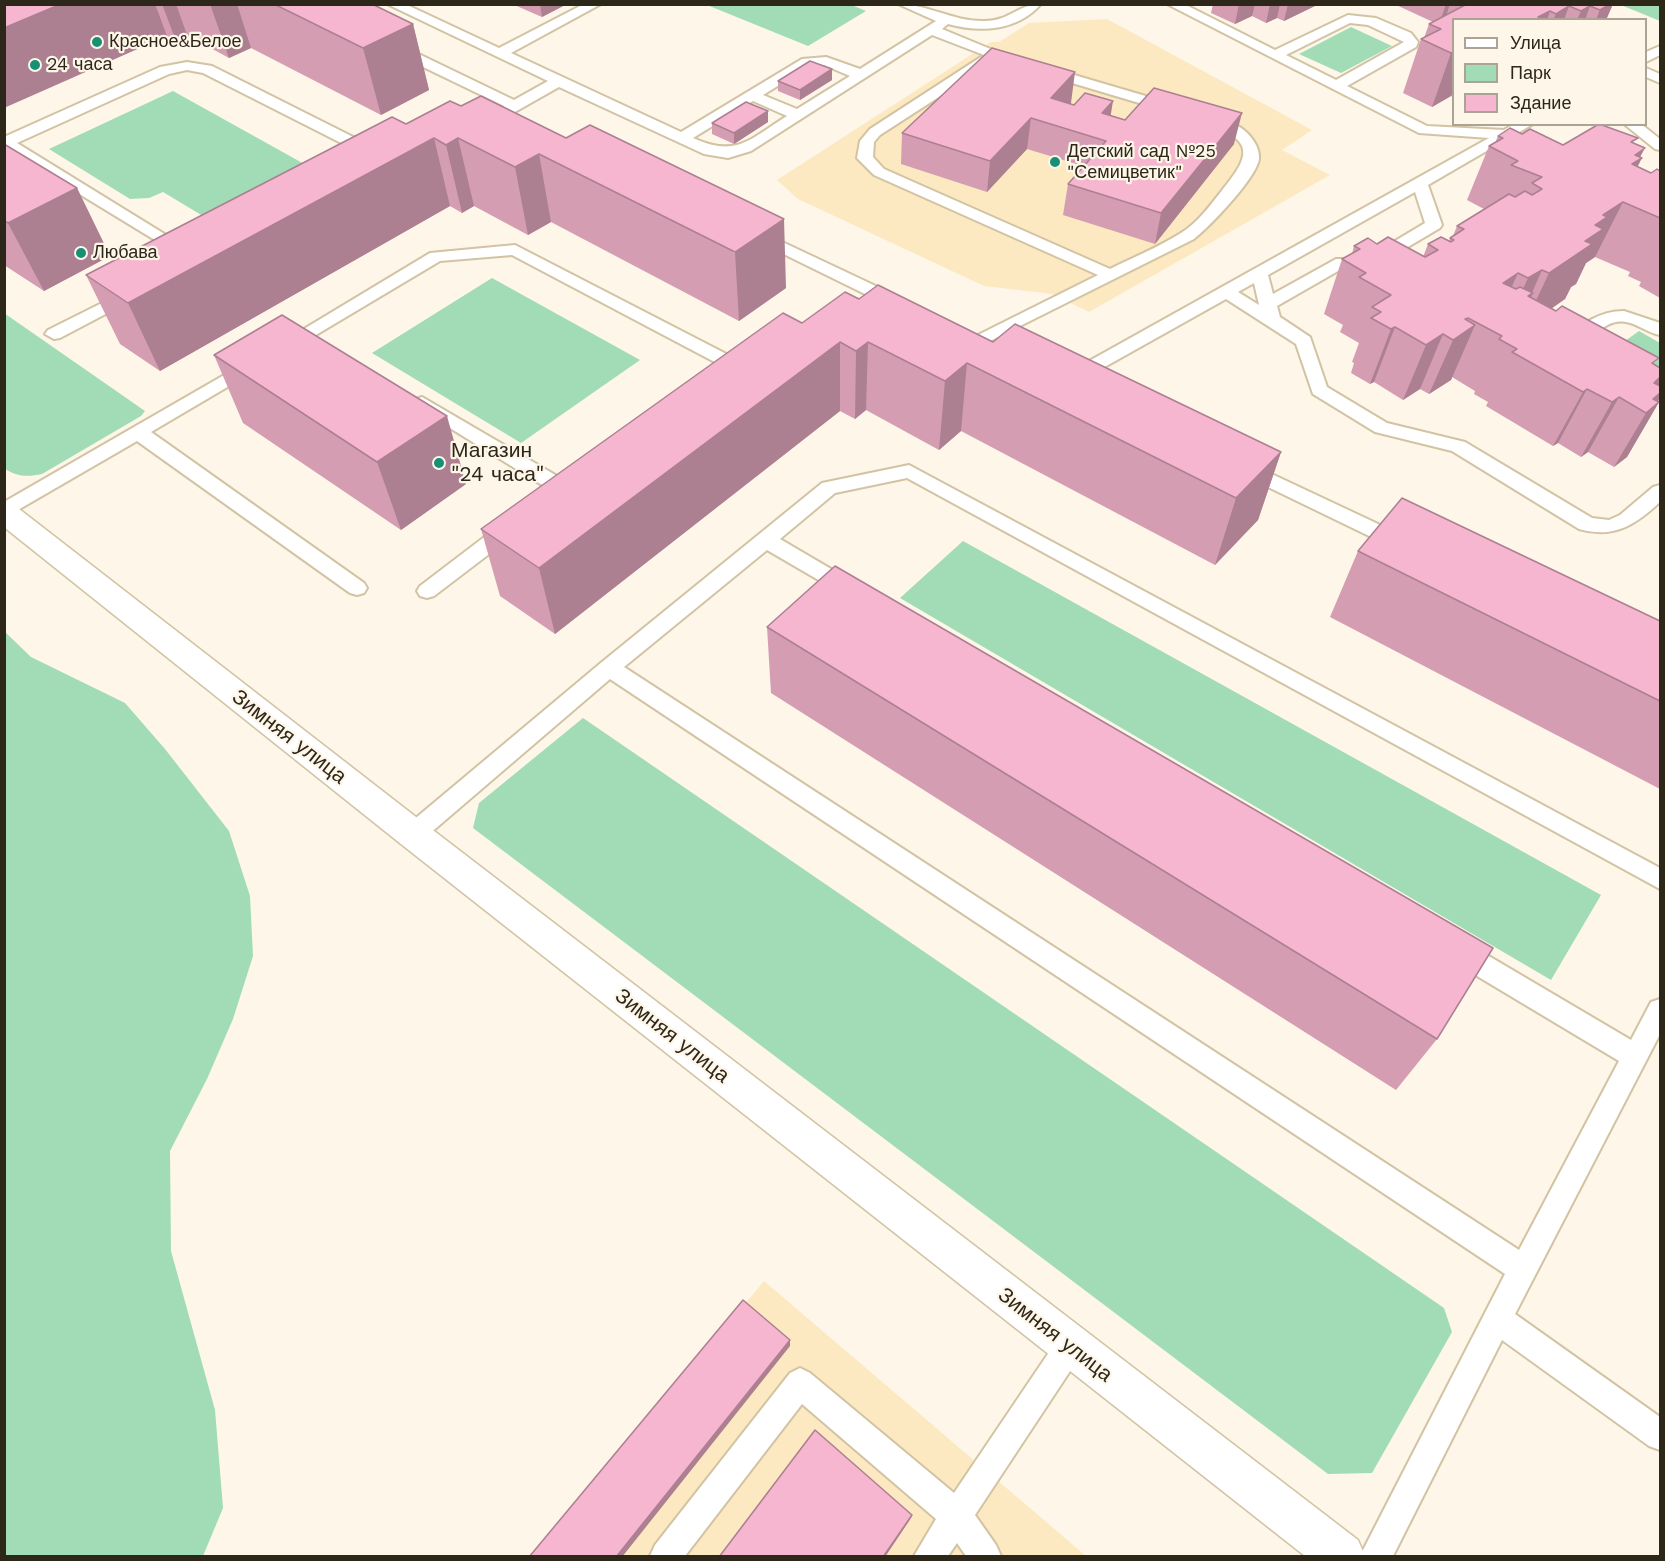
<!DOCTYPE html>
<html>
<head>
<meta charset="utf-8">
<style>
	body { margin:0 }
	#map { position:relative; width:1665px; height:1561px; overflow:hidden; background:#fdf6e9; font-family:"Work Sans",sans-serif }
	canvas { display:block }
	.frame { position:absolute; inset:0; border:6px solid #2d271a; pointer-events:none }
	.legend { position:absolute; left:1452px; top:18px; width:195px; height:108px; box-sizing:border-box; background:#fdf6e9; border:2px solid #aaa396; margin:0; padding:8px 10px; list-style:none; font-size:18px; color:#2d271a }
	.legend li { display:flex; align-items:center; gap:12px; height:30px }
	.legend b { width:30px; border:2px solid #aaa396 }
</style>
</head>
<body>
<div id="map">
<canvas width="1665" height="1561"></canvas>
<div class="frame"></div>
<ul class="legend">
<li><b style="height:8px;background:#fff"></b>Улица</li>
<li><b style="height:16px;background:#a1dcb6"></b>Парк</li>
<li><b style="height:16px;background:#f6b6cf"></b>Здание</li>
</ul>
</div>
<script>
const g = document.querySelector('canvas').getContext('2d');
g.lineJoin = 'round';
function fillPath(path, color) { g.fillStyle = color; g.fill(path, 'evenodd'); }
function trace(path, color, width, dash) { g.strokeStyle = color; g.lineWidth = width; g.lineCap = dash ? 'butt' : 'round'; g.setLineDash(dash || []); g.stroke(path); }
function write(font, color, halo, rows, align = 'center') {
  g.font = font + ' "Work Sans",sans-serif'; g.lineWidth = 4.5; g.setLineDash([]); g.textBaseline = 'middle'; g.strokeStyle = halo; g.fillStyle = color; for (const [text, x, y, turn = 0] of rows) {
    g.save(); g.translate(x, y); g.rotate((+turn || 0) * Math.PI / 180); g.textAlign = isNaN(turn) ? turn : align; if (halo) g.strokeText(text, 0, 0); g.fillText(text, 0, 0); g.restore();
  }
}
const built = new Path2D(`
	M1107,19l205,111 -30,20 48,25 -241,137 -37,-18 -68,-8 -186,-87 -21,-19 214,-138h8l30,-19z
	M764,1281l322,275h-550z`);
const green = new Path2D(`
	M849,4l17,7 -58,35 -101,-41z
	M1621,5h39v16z
	M1351,27l41,19 -51,27 -42,-19z
	M173,91l151,84 -101,53 -60,-36 -14,6 -19,1 -81,-50z
	M492,278l148,82 -119,83 -149,-90z
	M4,313l141,98 -4,5 -99,58c-14,3 -26,3 -38,-6z
	M1639,331l21,12v54l-63,-36z
	M963,541l638,354 -50,85 -651,-382z
	M4,631l27,26 94,46 40,46 64,82 21,65 3,60 -20,63 -26,60 -37,72 1,100 44,159 8,98 -20,48h-198z
	M583,718l861,590 8,24 -80,141 -44,1 -855,-646 6,-25z`);
const lane = new Path2D(`
	M387,4h18l94,44 85,-44h17l-90,49 170,79 121,-73 24,-2 34,12 76,-48 -38,-17c30,0 56,18 87,17 25,0 33,-17 56,-17 -24,27 -60,29 -93,20l-6,5 80,33 -7,4 -19,-6 -116,75 -6,7 -1,15 11,12 226,100c24,-12 49,-22 71,-36 16,-10 28,-26 39,-40 29,-36 38,-51 -14,-70l-2,-3 2,-3c11,-3 26,5 35,11 10,7 19,19 18,31 -3,20 -50,68 -65,80l-214,107 -6,-1 -3,-4 3,-4 124,-62 -224,-100 -17,-17 3,-17 10,-12 114,-74 -52,-20 -181,116 -23,7 -24,-4 -145,-67 -53,30 9,6 -2,3h-10l-15,-9 16,-11 -114,-55v-6h10l114,55 34,-19zM824,65l26,11 -53,33 -34,-14 47,-29zM753,101l34,15c-37,23 -50,42 -94,22z
	M1167,4h17l91,46 73,-35 28,3 35,15 7,9 -2,5 -69,39 80,40 77,4 10,-6h19l-105,61 14,40 -2,3 -66,39h-29l-68,39 3,11 30,20 17,50 60,36 78,19 127,76 17,2 11,-5 33,-28 7,-2v17c-25,23 -46,37 -81,27l-127,-78 -77,-19 -62,-38 -17,-50 -70,-45 -150,84h-12l-3,-4 3,-4 425,-237 -70,-5zM1350,23l18,2 36,17 -68,38 -50,-25zM1415,192l10,31 -60,36h-29l-63,35 -5,-19zM1254,283l5,22 -21,-13z
	M1660,46v9l-14,7v-10z
	M187,62l25,4 169,85 -8,5 -20,-7 -150,-76 -16,-3 -18,4 -152,69 175,108 2,3 -2,3 -6,2 -182,-111v-11l156,-70z
	M1047,67l129,38 2,3 -7,4 -5,-1 -124,-37 -2,-3z
	M1646,68l14,6v9l-14,-6z
	M1624,124h17l19,15v11l-5,-1z
	M759,231l123,58 13,24 -3,4h-12l-11,-21 -116,-57 -2,-3z
	M515,245l223,115 3,4 -3,4h-12l-214,-113 -72,6 -151,90h-12l-3,-4 156,-94z
	M130,289l8,5 -2,4 -76,40 -6,1 -9,-5 3,-4z
	M1624,311l36,12v12c-12,-2 -22,-11 -34,-13 -24,-4 -33,21 -53,26l-9,-5c14,-19 37,-32 60,-32z
	M252,359l9,6 -3,4 -107,63 213,151 3,5 -3,5 -7,2 -7,-2 -213,-152 -133,77v-16z
	M422,397l147,86 3,5 -3,5h-14l-139,-86 -3,-4 3,-4z
	M1244,461l166,78 3,5 -3,5h-14l-159,-77 -2,-5 2,-5z
	M909,465l751,403v21l-753,-411 -72,15 -55,46 80,47 3,5 -3,5 -7,2 -7,-2 -79,-46 -143,117 895,583 100,-189 -172,-103 -3,-8 3,-8 9,-3 9,3 166,98 20,-38 9,-3v35l-145,280 145,103v33l-11,-4 -147,-106 -109,216h-33l145,-282 -895,-595 -189,162 -8,3 -8,-3 -4,-7 4,-7 197,-165 220,-179z
	M511,520l7,2 3,5 -3,5 -84,64 -7,2 -7,-2 -3,-5 3,-5 84,-64z
	M1070,1331l10,5 5,10 -5,10 -105,159 21,30 5,11h-35l-9,-13 -9,13h-34l22,-37 -134,-115 -117,152h-35l5,-11 135,-172 10,-5 10,5 144,120 106,-157z`);
const secondary = new Path2D(`
	M4,502l10,3 411,319 933,716 7,16h-60l-904,-712 -397,-317z`);
const wall = new Path2D(`
	M4,4h368l41,20 16,66 -48,25 -130,-67 -22,10 -42,-23 -11,6 -9,-5z
	M512,4h55l-25,13z
	M1213,4h106l-35,17 -7,-3 -11,5 -14,-7 -17,8 -24,-11z
	M1394,4h219l-7,16h-152v78l-3,-2 -19,11 -29,-14 18,-54 3,-1 5,-14 4,-2z
	M832,80l-32,20 -22,-9v-10z
	M1071,103l-1,1 55,16 109,24 -79,100 -92,-29 5,-31 15,-18 -56,-17 -40,43 -86,-28 1,-31z
	M461,106l105,32 220,150 -47,33 -188,-99 -23,13 -54,-29 -12,7 -12,-7 -290,165 -40,-27 -34,-69 320,-151z
	M768,122l-34,22 -22,-10v-11z
	M1522,134l41,11 72,-1 5,13 -3,10 14,6 9,-2v127l-21,-12 2,-4 -13,-6 2,-4 -35,-15 -9,6 -10,21 -5,3 -6,12 -14,10 109,59v16l-2,18h1l-32,55 -13,10 -26,-15 -7,5 -23,-14 -5,3 -67,-40 2,-4 -14,-8 1,-3 -23,-14 -1,3 -22,14 -9,-5 -17,11 -29,-18 -4,2 -19,-11 3,-10 -2,-1 7,-19 -19,-11 3,-7 -19,-11 18,-55 10,-5 2,-8 23,-2 46,13 5,-13 21,-3 1,-3 3,-2 4,-10 27,-17 -17,-9 22,-54 6,-3 3,-7z
	M4,144l73,44 33,68 -66,35 -40,-26z
	M859,299l134,43 288,110 -23,68 -43,45 -254,-134 -22,19 -73,-40 -11,9 -15,-8 -285,223 -55,-38 -19,-67 321,-206z
	M214,355l252,129 -65,46 -158,-107z
	M1358,551l302,70v168l-330,-172z
	M767,627l670,412 -41,51 -625,-397z`);
const shadedWall = new Path2D(`
	M61,4h94l12,32 -163,72v-80z
	M162,4h14l11,31 -11,6z
	M210,4h27l14,44 -22,10z
	M540,4h27l-25,13z
	M1239,4h16l-3,12 -17,8z
	M1270,4h10l-3,14 -11,5z
	M1288,4h31l-35,17z
	M1446,4h4l-6,18 -5,3z
	M1602,4h11l-7,16h-10z
	M1569,6l-5,14h-11l3,-6z
	M1590,6l-5,14h-8l4,-9z
	M1550,11l-3,9h-9v-3z
	M413,24l16,66 -48,25 -18,-67z
	M1454,52v37l-3,7 -19,11 19,-54z
	M832,69v11l-32,20v-10z
	M1075,72l-4,31 -20,21v-26z
	M1113,101l-5,31 -6,-19z
	M768,111v11l-34,22v-11z
	M1242,113l-8,31 -79,100 6,-31z
	M1031,118l-4,31 -40,43 3,-31z
	M434,138l16,68 -290,165 -32,-68z
	M458,138l16,68 -12,7 -16,-68z
	M1645,148l-6,11 3,-1 -24,47 5,-3 -28,55 -9,6 -10,21 -5,3 -6,12 -42,29 26,-55 36,-32 50,-86z
	M539,154l12,68 -23,13 -13,-68z
	M77,188l33,68 -66,35 -36,-68z
	M784,219l2,69 -47,33 -4,-69z
	M1542,270l-11,25 2,-2 -24,51 -6,-11 25,-55z
	M1518,273l-25,55 10,-45z
	M1468,318l-7,16 14,-9 -24,55 -22,14 24,-54 12,-21z
	M1395,327l-21,55 -4,2 21,-55z
	M1443,334l-23,55 -17,11 23,-55z
	M840,342v69l-285,223 -16,-66z
	M868,342l-2,68 -11,9 1,-68z
	M967,363l-6,68 -22,19 6,-69z
	M1660,377v7l-16,28 10,-29z
	M1587,389l-29,54 -5,3 30,-54z
	M1660,393v5l-4,7 3,-3 -32,55 -13,10 32,-54 7,-14z
	M1619,397l-31,55 -7,5 31,-55z
	M447,416l19,68 -65,46 -24,-68z
	M1281,452l-23,68 -43,45 21,-67z
	M790,1340v6l-168,211h-6z
	M912,1515l-1,3 -26,39h-2z`);
const building = new Path2D(`
	M4,4h57l-57,24z
	M274,4h98l41,20 -50,24z
	M1467,4h143l-10,6 -10,-4 -9,5 -12,-5 -13,8 -6,-3 -12,6 5,3h-89v32l-3,1 -30,-14 20,-10 -12,-5z
	M992,48l83,24 -24,26 23,7 11,-12 28,8 -11,12 23,7 29,-32 88,25 -81,100 -93,-29 38,-43 -75,-23 -41,43 -88,-28z
	M810,61l22,8 -32,21 -22,-9z
	M481,96l85,42 24,-13 194,94 -49,33 -196,-98 -24,13 -57,-29 -12,7 -12,-7 -306,165 -42,-28 306,-158 14,7 44,-23 11,5z
	M746,102l22,9 -34,22 -22,-10z
	M1599,124l39,14 -7,4 14,6 -10,7 7,3 -10,6 19,9 6,-4 3,2v47l-37,-16 -20,13 4,2 -12,8 8,4 -18,12 7,3 -43,29 -7,-3 -14,8 -10,-5 -15,10 13,6 4,-2 13,6 -5,3 28,15 6,-5 97,52 -7,5 8,5v9l-6,6 6,3v7l-7,6 6,3 -13,11 -27,-16 -7,5 -25,-13 -4,3 -71,-40 5,-3 -18,-10 3,-3 -34,-18 -3,1 10,6 -22,15 -10,-6 -17,11 -31,-18 -4,2 -20,-11 10,-6 -9,-5 19,-12 -32,-18 7,-4 -24,-14 18,-10 -6,-3 14,-8 9,6 11,-7 37,20 13,-7 -10,-6 13,-7 10,5 3,-2 -4,-2 14,-9 -7,-3 52,-32 6,3 10,-6 7,4 10,-6 -10,-6 10,-6 -31,-12 7,-4 -29,-15 14,-8 -5,-2 12,-8 12,6 8,-5 33,16z
	M4,144l73,44 -69,35 -4,-3z
	M878,285l115,57 22,-18 266,128 -45,46 -269,-135 -22,18 -77,-39 -12,9 -16,-9 -301,226 -58,-39 302,-216 19,10 43,-31 14,7z
	M282,315l165,101 -70,46 -163,-107z
	M1402,498l258,123v80l-302,-150z
	M835,566l658,382 -56,91 -670,-412z
	M743,1300l47,40 -174,217h-87z
	M815,1430l97,85 -29,42h-164z`);
const markers = [
	[97,42,6,"#189074"],
	[35,65,6,"#189074"],
	[1055,162,6,"#189074"],
	[81,253,6,"#189074"],
	[439,463,6,"#189074"]
];
const farPoinames = [
	["Красное&Белое",109,42],
	["24 часа",47,65],
	["Детский сад №25",1067,152],
	["\"Семицветик\"",1067,173],
	["Любава",93,253]
];
const poiNames = [
	["Магазин",451,451],
	["\"24 часа\"",451,475]
];
const streetNames = [
	["Зимняя улица",289,737,38],
	["Зимняя улица",672,1036,38],
	["Зимняя улица",1055,1335,38]
];
fillPath(built, '#fce9c1');
fillPath(green, '#a1dcb6');
trace(lane, '#d2c3a3', 4);
trace(secondary, '#d2c3a3', 3);
fillPath(lane, '#fff');
fillPath(secondary, '#fff');
fillPath(wall, '#d49db2');
fillPath(shadedWall, '#ac7f91');
fillPath(building, '#f6b6cf');
trace(building, '#ac7f91', 1.5);
for (const [x, y, r, color] of markers) { const dot = new Path2D(); dot.arc(x, y, r, 0, 2 * Math.PI); g.fillStyle = color; g.fill(dot); trace(dot, '#fdf6e9', 2); }
write('18px', '#2d271a', '#fdf6e9', farPoinames, 'left');
write('21px', '#2d271a', '#fdf6e9', poiNames, 'left');
write('21px', '#2d271a', '#fdf6e9', streetNames);
</script>
</body>
</html>
